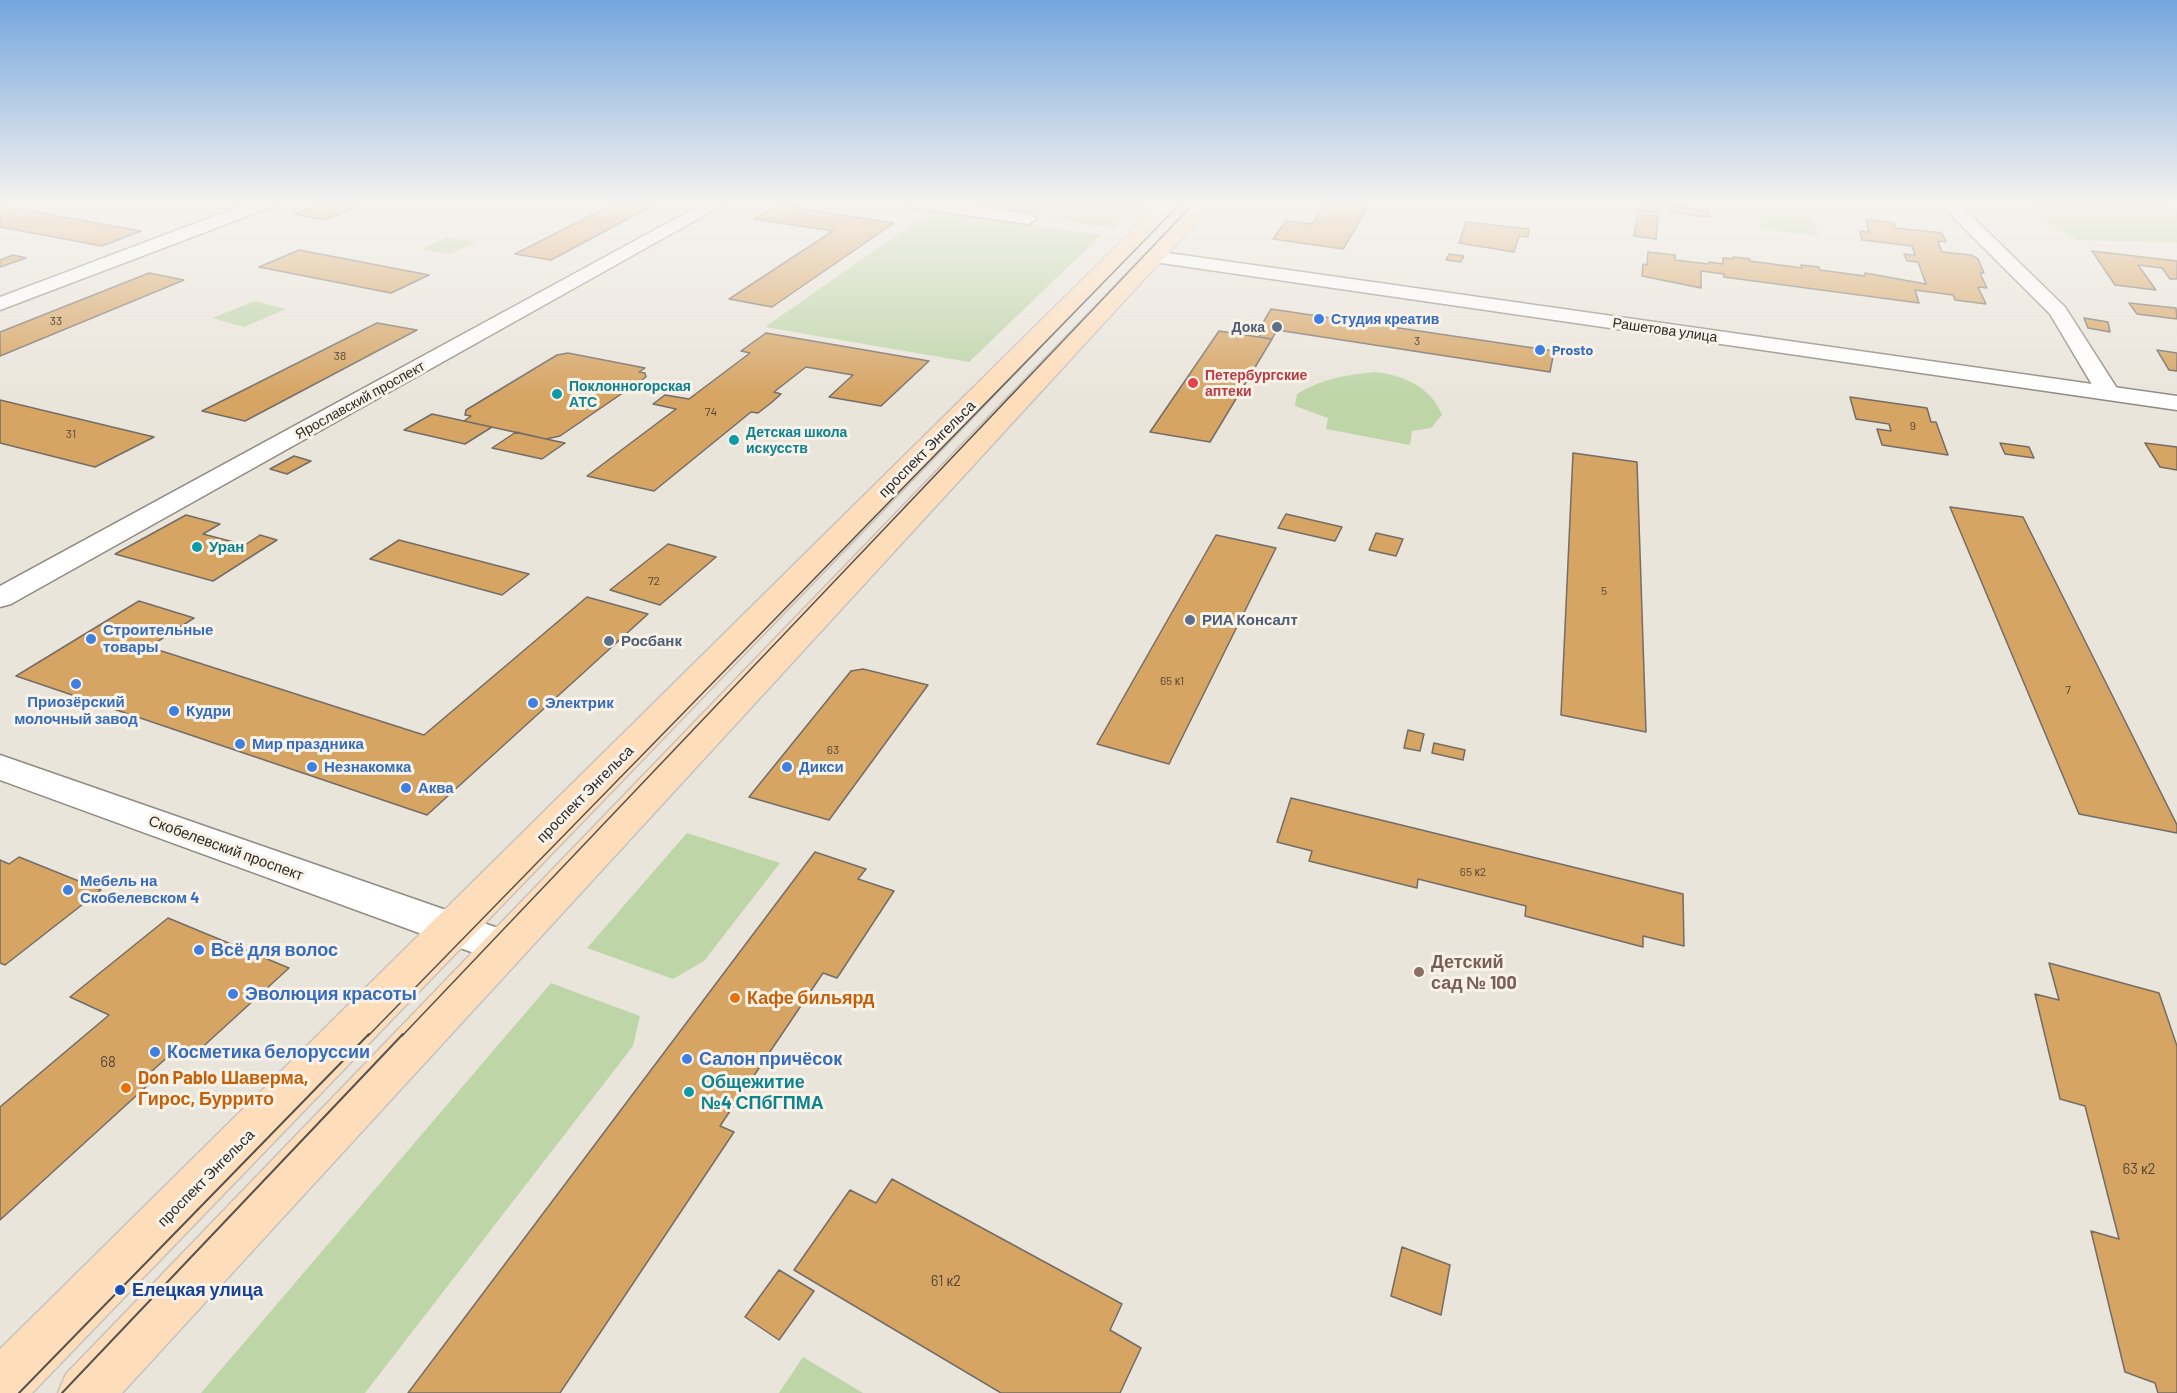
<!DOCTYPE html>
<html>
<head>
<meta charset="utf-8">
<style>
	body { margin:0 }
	canvas { display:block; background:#eae5db }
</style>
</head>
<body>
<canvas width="2177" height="1393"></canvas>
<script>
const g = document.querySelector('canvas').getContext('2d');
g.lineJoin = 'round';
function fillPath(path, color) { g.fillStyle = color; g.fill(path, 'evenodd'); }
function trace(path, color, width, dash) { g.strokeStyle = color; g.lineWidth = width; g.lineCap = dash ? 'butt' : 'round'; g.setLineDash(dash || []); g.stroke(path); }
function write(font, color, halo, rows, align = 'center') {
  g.font = font + ' Barlow,sans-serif'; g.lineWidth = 6; g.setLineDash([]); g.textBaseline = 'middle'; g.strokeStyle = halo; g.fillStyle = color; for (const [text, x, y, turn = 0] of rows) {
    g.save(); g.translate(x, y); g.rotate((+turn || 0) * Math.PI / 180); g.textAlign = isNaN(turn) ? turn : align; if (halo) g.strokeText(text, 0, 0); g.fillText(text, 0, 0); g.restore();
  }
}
const green = new Path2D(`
	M972,202h176l-16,16 -8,-1 -11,11 -148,-21z
	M2026,202h137l14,9v32l-99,-3 -37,-20z
	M931,211l170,24 -132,127 -204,-35z
	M1771,212l42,5 5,19 -58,-7 1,-12z
	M447,237l29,5 -25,12 -30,-5z
	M255,301l31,8 -42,18 -32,-9z
	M1376,372c29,4 55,15 66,43l-11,13 -19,3 -2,14 -84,-16 2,-11 -33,-12 2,-12c24,-15 51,-20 79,-22z
	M687,833l93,30 -76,98 -31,18 -86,-31z
	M551,983l89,33 -7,30 -268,347h-164z
	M803,1357l60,36h-84z`);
const building = new Path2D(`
	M325,202h43l-43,18 -31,-6z
	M617,202l35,4 -101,54 -36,-6z
	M1328,202h43l-28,47 -70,-10 13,-18 26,3z
	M1639,202h21l-1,11 -21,-3z
	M778,205l116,18 -122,84 -43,-8 104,-68 -79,-12z
	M0,206l35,6 106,19 -39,15 -102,-19z
	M1669,206l40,5v6l-40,-5z
	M1638,214l20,2 -2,23 -22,-3z
	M1866,219l28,4 2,5 46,5 4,9 -8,-1 4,11 29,3 7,4 6,14h-4l7,15 -9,-1 8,17 -31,-4 -2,-5 -38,-5 4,13 -195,-26v-3l-23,-3v17l-59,-12 1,-12 4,1 1,-13 27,3v5l34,4v-2l14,2v-6l10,1v-2l17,2v2l52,7 -1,-3 18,2 1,3 45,6v-3l61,11 -8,-22 -11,-1 -3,-7 11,1 -3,-9 -50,-6 -2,-9 9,1z
	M1466,222l63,7 -1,8 -9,-1 -5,16 -55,-9z
	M299,250l99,19 31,6 -38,18 -132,-26z
	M2092,251l85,10v18h-7l-8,-11 -24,-3 18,25 -41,-5z
	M1449,254l15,2 -3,6 -15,-2z
	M13,255l13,3 -26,9v-7z
	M149,273l35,7 -184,76v-24z
	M2129,303l47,5 1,11 -40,-5z
	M1271,309l283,42 -4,21 -273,-42 -5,9 -13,-2 5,-9h-4z
	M2084,318l24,4 2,10 -22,-4z
	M377,323l40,7 -172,91 -43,-10z
	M1219,331l53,8 -62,103 -60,-10z
	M766,333l163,28 -48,45 -52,-9 24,-22 -47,-8 -32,25 7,2 -10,9 -13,10 -7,-1 -97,79 -67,-15 89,-67 -23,-5 12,-9 24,4 61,-46 -9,-2z
	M2157,350l20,3v18l-8,-1z
	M568,353l77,15 -6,4 6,1 1,4 -86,59 -14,3 -82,-18 7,-5 -6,-1 1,-5 91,-55z
	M1850,397l77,11 4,14h5l12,33 -66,-10 -5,-16 14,2 -2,-7 -33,-5z
	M0,400l129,31 25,6 -59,30 -95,-24z
	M432,414l32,7 28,6 -27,17 -61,-14z
	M516,432l30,7 19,4 -23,16 -50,-11z
	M2000,443l29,4 5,11 -29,-4z
	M2145,443l32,4v23l-17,-3z
	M1573,453l64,9 9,270 -85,-17z
	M294,456l17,5 -24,13 -17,-5z
	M1950,507l73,10 154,308v8l-98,-19z
	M1286,514l56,13 -7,14 -57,-13z
	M186,515l34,9 -17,10 42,11 15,-10 17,5 -64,41 -98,-27z
	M1376,533l27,6 -7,17 -27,-6z
	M1216,535l60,13 -107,216 -72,-20z
	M399,540l130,34 -27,21 -132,-36z
	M668,544l48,13 -56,48 -50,-15z
	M587,597l61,17 -221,201 -411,-139 123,-75 55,17 -45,29 275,88z
	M863,669l65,16 -99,135 -80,-23 102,-126z
	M1408,730l16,4 -4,17 -16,-3z
	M1434,743l31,7 -2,10 -31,-7z
	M1291,798l392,96 1,52 -41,-10v11l-118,-31 1,-10 -108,-27 -1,9 -108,-27 3,-10 -35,-9z
	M815,852l51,17 -8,10 36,12 -57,87 -14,-5 -103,153 14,6 -174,261h-152z
	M19,857l82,33 -96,75 -5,-2v-103l9,4z
	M168,918l121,50 -93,85 -16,-7 -28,25 7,4 -159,145v-113l109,-92 -39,-18z
	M2049,963l110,30 18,53v347h-19l-3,-10 -30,-11 -34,-141 28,8 -34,-133 -25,-7 -25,-105 24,6z
	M892,1179l230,125 -12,26 31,18 -21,45h-119l-207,-123 56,-80 26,13z
	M1402,1247l48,18 -9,50 -50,-19z
	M779,1270l35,21 -35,49 -34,-23z`);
const minor = new Path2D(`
	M252,202h25l-3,4 -274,104v-13z
	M706,202h22l-717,402 -11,3v-21z
	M900,202h46l82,12 9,5 -9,5 -119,-17z
	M1938,202h19l108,105 55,86 -4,5h-16l-50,-84z`);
const tertiary = new Path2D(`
	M1154,251l1023,145v14l-1030,-149 -3,-4z
	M0,755l518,180 6,12 -6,12 -14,5 -504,-184z`);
const primary = new Path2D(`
	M1161,202h19l-1148,1191h-32v-44z
	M1196,202h19l-1093,1191h-64l8,-19z`);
const tramFar1 = new Path2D(`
	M368,1036l814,-834
	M402,1036l793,-834`);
const tram = new Path2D(`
	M19,1393l350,-359
	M62,1393l341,-359`);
const markers = [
	[1319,319,6,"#3f7fe0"],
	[1277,327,6,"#5c6f8a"],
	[1540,350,6,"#3f7fe0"],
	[1193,383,6,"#e0444e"],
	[557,394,6,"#0f9aa8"],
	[734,440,6,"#0f9aa8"],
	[197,547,6,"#0f9aa8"],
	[1190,620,6,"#5c6f8a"],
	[91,639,6,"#3f7fe0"],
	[609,641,6,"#5c6f8a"],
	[76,684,6,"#3f7fe0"],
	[533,703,6,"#3f7fe0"],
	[174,711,6,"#3f7fe0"],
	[240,744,6,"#3f7fe0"],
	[312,767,6,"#3f7fe0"],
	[787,767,6,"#3f7fe0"],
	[406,788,6,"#3f7fe0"],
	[68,890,6,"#3f7fe0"],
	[199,950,6,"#3f7fe0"],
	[1419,972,6,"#8d6e63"],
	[233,994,6,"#3f7fe0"],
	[735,998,6,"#e8710a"],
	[155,1052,6,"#3f7fe0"],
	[687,1059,6,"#3f7fe0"],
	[126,1088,6,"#e8710a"],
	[689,1092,6,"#0f9aa8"],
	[120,1290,6,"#1a4fb4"]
];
const numberNames = [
	["33",56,321],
	["3",1417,341],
	["38",340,356],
	["74",711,412],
	["9",1913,426],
	["31",71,434],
	["72",654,581],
	["5",1604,591],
	["65 к1",1172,681],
	["7",2068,690],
	["63",833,750],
	["65 к2",1473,872]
];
const farShopnames = [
	["Студия креатив",1331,319],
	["Prosto",1552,350]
];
const farServicenames = [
	["Дока",1265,327]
];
const farStreetnames = [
	["Рашетова улица",1665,330,8],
	["Ярославский проспект",360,400,-29]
];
const farHealthnames = [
	["Петербургские",1205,375],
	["аптеки",1205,391]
];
const farCulturenames = [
	["Поклонногорская",569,386],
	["АТС",569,402],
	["Детская школа",746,432],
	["искусств",746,448]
];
const streetNames = [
	["проспект Энгельса",927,449,-45],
	["проспект Энгельса",585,794,-45],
	["Скобелевский проспект",226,848,20],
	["проспект Энгельса",206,1178,-45]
];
const cultureNames = [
	["Уран",209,547]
];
const serviceNames = [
	["РИА Консалт",1202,620],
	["Росбанк",621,641]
];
const shopNames = [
	["Строительные",103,630],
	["товары",103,647],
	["Приозёрский",76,702,"center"],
	["молочный завод",76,719,"center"],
	["Электрик",545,703],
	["Кудри",186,711],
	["Мир праздника",252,744],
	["Незнакомка",324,767],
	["Дикси",799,767],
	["Аква",418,788],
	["Мебель на",80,881],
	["Скобелевском 4",80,898]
];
const nearNumbernames = [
	["68",108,1062],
	["63 к2",2139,1169],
	["61 к2",946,1281]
];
const nearShopnames = [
	["Всё для волос",211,950],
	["Эволюция красоты",245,994],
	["Косметика белоруссии",167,1052],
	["Салон причёсок",699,1059]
];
const nearEducationnames = [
	["Детский",1431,962],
	["сад № 100",1431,983]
];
const nearFoodnames = [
	["Кафе бильярд",747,998],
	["Don Pablo Шаверма,",138,1078],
	["Гирос, Буррито",138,1099]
];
const nearCulturenames = [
	["Общежитие",701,1082],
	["№4 СПбГПМА",701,1103]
];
const nearTransitnames = [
	["Елецкая улица",132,1290]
];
fillPath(green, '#bdd5a7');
fillPath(building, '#d6a463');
trace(building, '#746d66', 1.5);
trace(minor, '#8f8a82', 3);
trace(tertiary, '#8f8a82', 3);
trace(primary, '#c4c3c3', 3);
fillPath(minor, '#fff');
fillPath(tertiary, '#fff');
fillPath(primary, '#feddba');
trace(tramFar1, '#55524e', 1.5);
trace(tram, '#55524e', 2);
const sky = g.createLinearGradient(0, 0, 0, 397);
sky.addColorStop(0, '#75a6de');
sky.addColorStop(0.51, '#f6f3ef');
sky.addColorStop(1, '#f6f3ef00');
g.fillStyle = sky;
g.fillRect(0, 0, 2177, 397);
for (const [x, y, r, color] of markers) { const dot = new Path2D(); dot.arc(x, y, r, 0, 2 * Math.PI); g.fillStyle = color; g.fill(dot); trace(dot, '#f8f2e9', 2); }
write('12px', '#564836', null, numberNames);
write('bold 14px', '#366cbe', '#f8f2e9', farShopnames, 'left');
write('bold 14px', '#4e5e75', '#f8f2e9', farServicenames, 'right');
write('14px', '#2c2a27', '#f8f2e9', farStreetnames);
write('bold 14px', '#be3a42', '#f8f2e9', farHealthnames, 'left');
write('bold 14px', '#0d838f', '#f8f2e9', farCulturenames, 'left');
write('15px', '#2c2a27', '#f8f2e9', streetNames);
write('bold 15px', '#0d838f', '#f8f2e9', cultureNames, 'left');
write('bold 15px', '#4e5e75', '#f8f2e9', serviceNames, 'left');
write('bold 15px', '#366cbe', '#f8f2e9', shopNames, 'left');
write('15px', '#564836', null, nearNumbernames);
write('bold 18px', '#366cbe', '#f8f2e9', nearShopnames, 'left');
write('bold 18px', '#785e54', '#f8f2e9', nearEducationnames, 'left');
write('bold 18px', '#c56008', '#f8f2e9', nearFoodnames, 'left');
write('bold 18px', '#0d838f', '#f8f2e9', nearCulturenames, 'left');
write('bold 18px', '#164399', '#f8f2e9', nearTransitnames, 'left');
</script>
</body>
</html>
